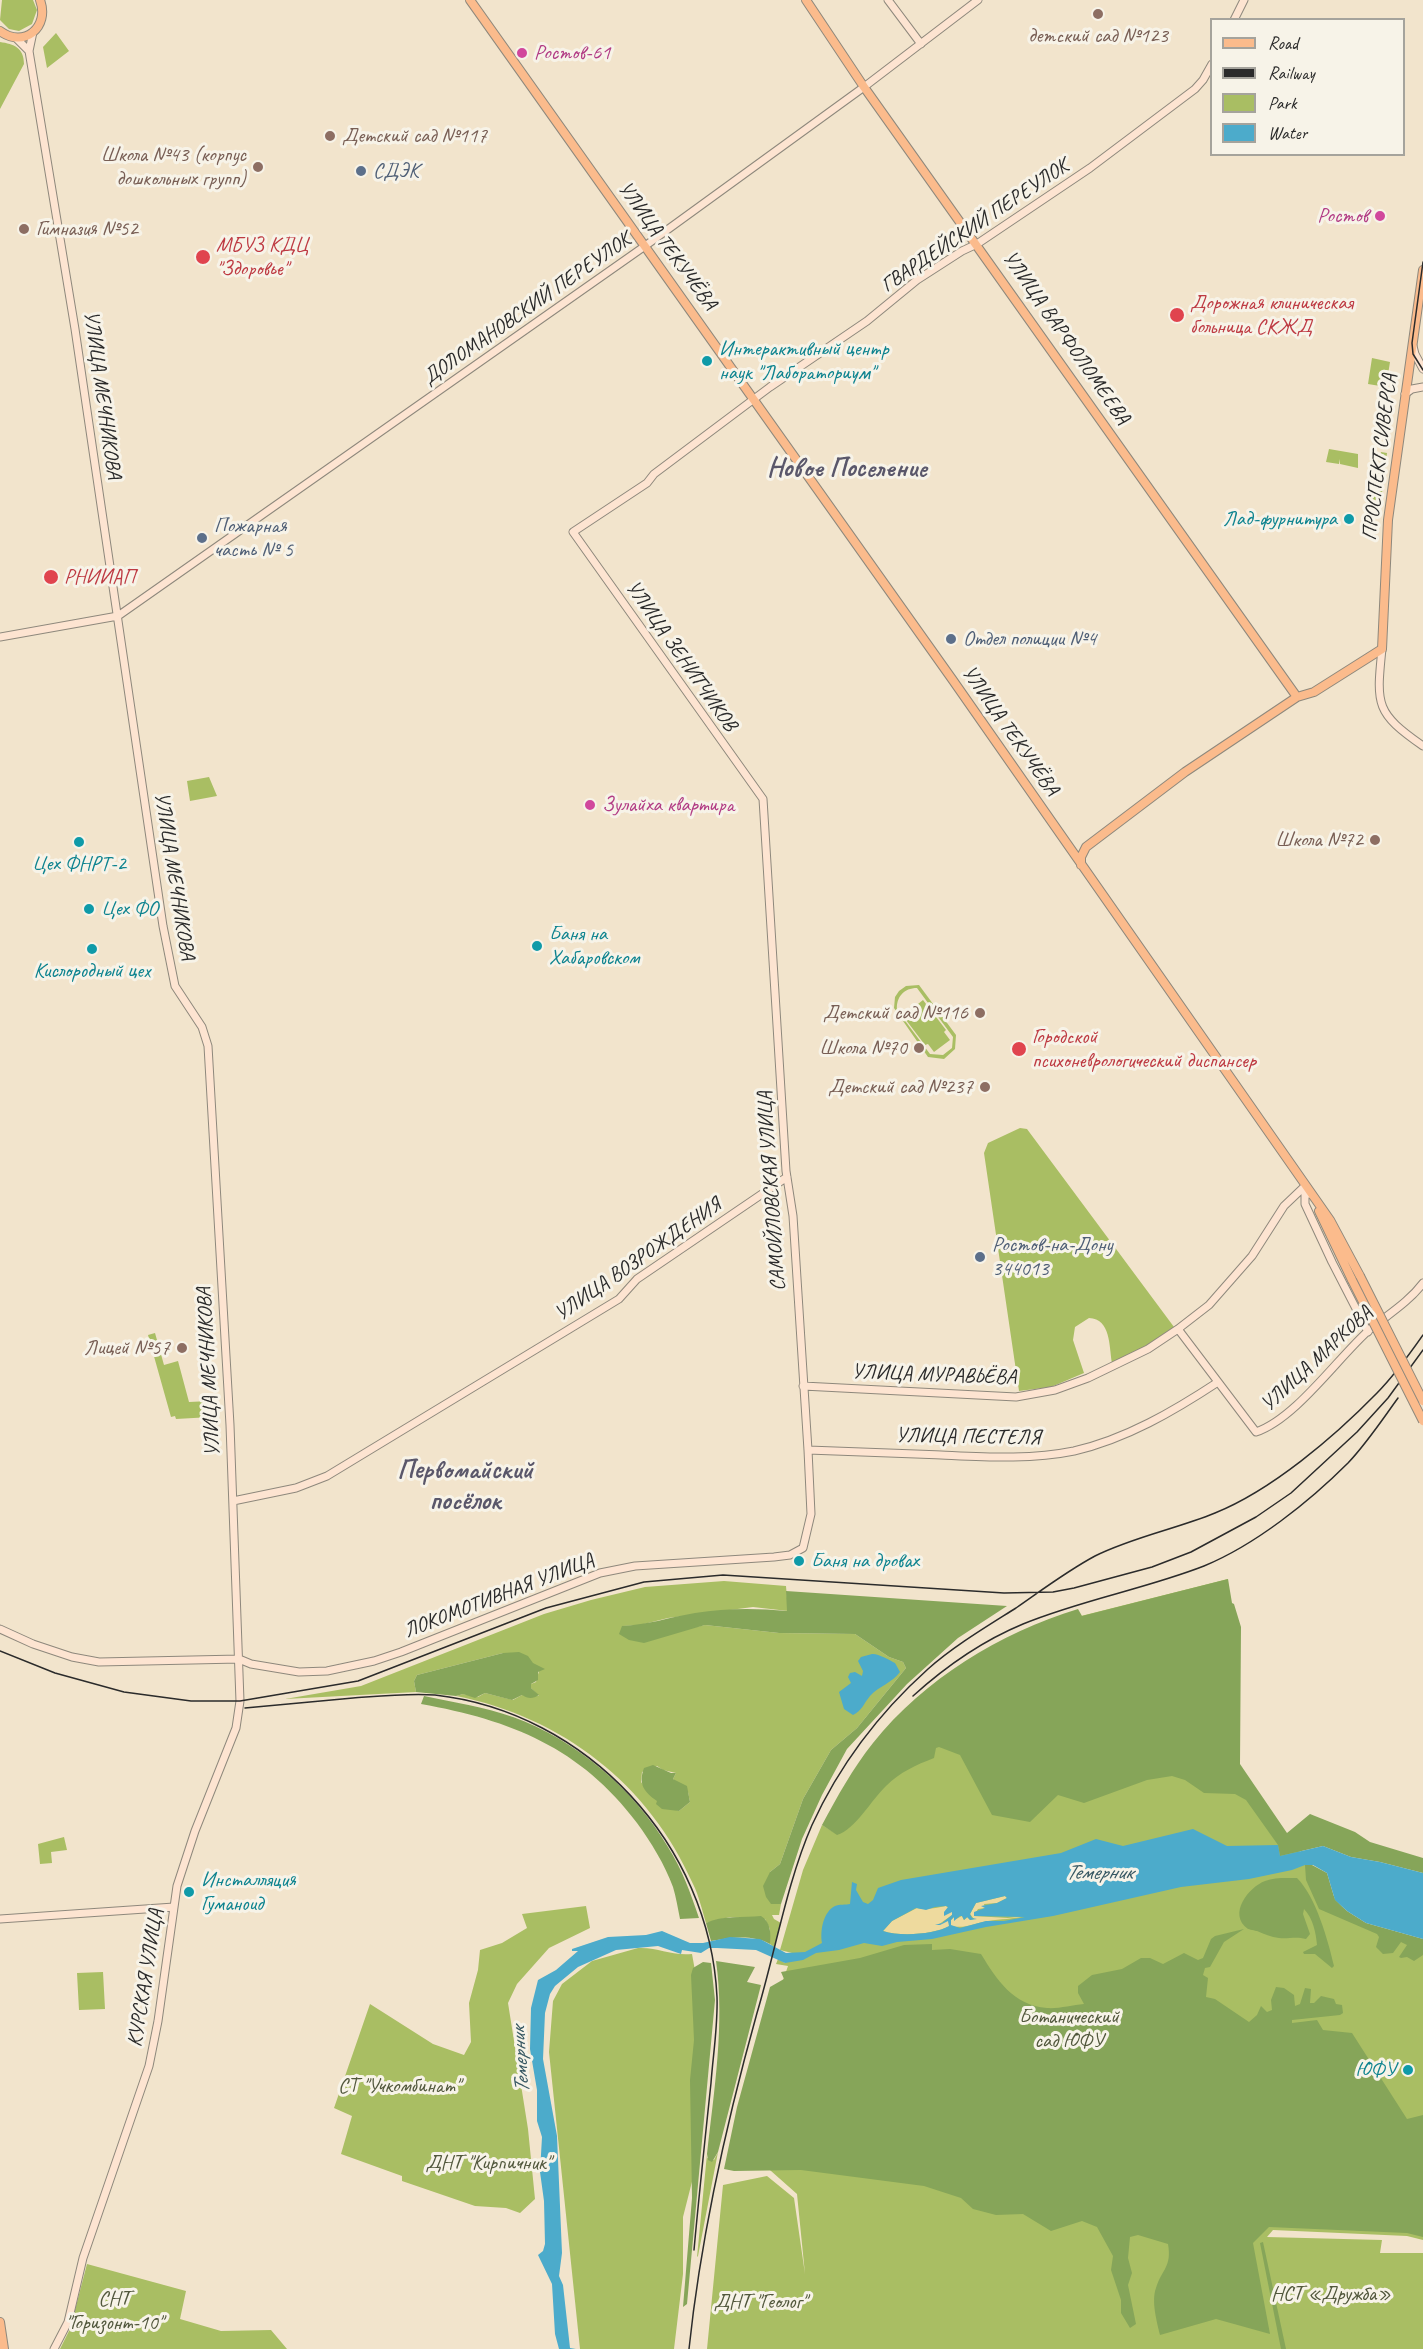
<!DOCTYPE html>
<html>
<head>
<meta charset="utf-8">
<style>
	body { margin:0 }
	#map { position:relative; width:1423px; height:2349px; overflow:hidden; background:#f2e4cc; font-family:Caveat,sans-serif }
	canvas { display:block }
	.legend { position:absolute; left:1210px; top:18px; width:195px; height:138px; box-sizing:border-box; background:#f7f3e8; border:2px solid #a5a39c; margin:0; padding:8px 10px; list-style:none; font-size:18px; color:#2b2b2b }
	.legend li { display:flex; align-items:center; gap:12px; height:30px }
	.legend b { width:30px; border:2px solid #a5a39c }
</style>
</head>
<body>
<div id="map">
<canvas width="1423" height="2349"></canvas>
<ul class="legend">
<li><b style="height:8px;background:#fbbb8c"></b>Road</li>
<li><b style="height:8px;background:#2b2b2b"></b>Railway</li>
<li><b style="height:16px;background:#a9be63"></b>Park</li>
<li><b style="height:16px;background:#4cabcb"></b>Water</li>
</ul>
</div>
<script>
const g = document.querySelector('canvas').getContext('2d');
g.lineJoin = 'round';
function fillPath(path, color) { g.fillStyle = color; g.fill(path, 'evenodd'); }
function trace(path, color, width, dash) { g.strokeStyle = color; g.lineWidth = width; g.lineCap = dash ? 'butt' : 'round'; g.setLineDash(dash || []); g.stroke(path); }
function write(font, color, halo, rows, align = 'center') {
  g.font = font + ' Caveat,sans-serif'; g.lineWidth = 6; g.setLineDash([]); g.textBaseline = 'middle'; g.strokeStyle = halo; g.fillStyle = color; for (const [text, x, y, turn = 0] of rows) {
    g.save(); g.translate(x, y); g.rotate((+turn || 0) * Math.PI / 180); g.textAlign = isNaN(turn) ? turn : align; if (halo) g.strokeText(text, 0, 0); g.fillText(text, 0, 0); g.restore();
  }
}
const green = new Path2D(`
	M2,0h31l4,10 -5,14 -13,7 -10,-2 -9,-9z
	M56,33l13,18 -22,17 -4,-21z
	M0,42c14,2 24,6 24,22l-24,45z
	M1372,358l18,4 -4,25 -18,-3z
	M1329,449l29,5v14l-18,-4v-5l-1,5 -13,-2z
	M1381,452l6,1 -6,48 -10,-2 -2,9 -4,-1 8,-41 9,1 1,-8 -3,-1z
	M209,777l8,19 -27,5 -3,-20z
	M919,985l37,50 -1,14 -11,10 -16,-2 -34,-49 1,-11 4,-6 7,-5zM917,988l36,49 -1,11 -9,7 -13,-1 -33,-44c-1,-13 7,-22 20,-22z
	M923,1000l23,30 -2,2 6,8 -16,12 -6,-8 -3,1 -22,-29z
	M1020,1128l7,1 147,198 -28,19 -34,17c-3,-17 -1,-44 -23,-45l-14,9 -2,13 11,33 -33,14 -32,4 -35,-238 4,-10z
	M155,1333l9,32 14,-4 11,41 21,-1 1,16 -35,2 -1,-3 -4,1 -23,-82z
	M1228,1579l4,183 118,156 73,25v297l-16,-4 -134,-6 -6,7 115,3 -2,13h43v96h-716l16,-164 44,-9 27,22 11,76 -8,-80 -35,-31 13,-160 13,-37 -12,-2 2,-5 7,4 7,-10 -12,-3 23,-80 19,-45 13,8 6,-18 228,-196z
	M724,1581l62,5 2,25 -35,-4 -85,11 -28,7 -17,1 55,5 27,-6 74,8 76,1 34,23 14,5 3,6 -49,60 -26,22 -28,49 -23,65 -10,8 1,31 10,1 -2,11h-7l2,4 7,4 -7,24 -4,-3v-15l-5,-10 -35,-2 -24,6c-4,-13 -7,-27 -13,-39 -44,-100 -131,-167 -237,-188l7,-2 15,3 7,-4 28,7 9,-5 17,1 -8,-8v-4l5,-2 3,-11 -36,-18 -86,22 -3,6 2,11 -131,7 76,-13 183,-72 47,-14 54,-13zM657,1766l6,4 13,3 -3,6 15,13 2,10 -11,9c-18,-6 -27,-14 -38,-29l1,-10z
	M64,1837l3,13 -16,2 1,11 -12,1 -2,-20z
	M586,1906l4,22 -41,20 -32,36 -9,19 20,126 7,70 -15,14 -14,-5 -31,-2 -73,-25v-5l-61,-22 11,-38 -18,-8 36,-104 63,40 31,11 7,-13 -2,-39 9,-33 2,-20 22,-7 25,-15 -5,-14z
	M638,1948c21,-1 32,8 54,6l9,50 -5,162 -13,51v57l-9,75h-94l-31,-297 4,-51 9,-17 30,-23z
	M103,1972l2,37 -26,1 -2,-37z
	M718,2152l-20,104 -1,1 10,-103v4l7,2z
	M87,2264l99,27 -6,28 41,12 50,-1 16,19h-227l10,-20z`);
const forest = new Path2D(`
	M1228,1579l4,24 2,1 7,23 -1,137 47,69 23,-19 45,18 15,10 53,16v15l-43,-11 -29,-5 -28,-11 -43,10 -2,-11 -32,-45 -11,-6 -31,-1 -19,-13 -13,-4 -25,4 -63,23 -26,-8 -28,27 -38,-7 -32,-60 -21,-8 -3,1 -2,10c-18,7 -34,14 -48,28 -14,13 -31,44 -49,49l-15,-10c15,-28 31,-57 51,-82 51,-64 127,-110 205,-134l4,7z
	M786,1591l221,15 -49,32 -51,46 -60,65 -25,46 -20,44 -21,65h-10l-5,-7 -3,-11 7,-14 10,-8 23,-65 28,-49 26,-22 49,-60 -3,-6 -14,-5 -34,-23 -76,-1 -74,-8 -61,18 -15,-3 -10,-6 3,-8c25,-1 49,-9 73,-13 31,-5 61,-5 92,-2z
	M519,1652l9,4 5,7 12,6 -7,3v8l-7,4v4l8,7c-6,4 -11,4 -17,0l-10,5 -27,-7 -10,5 -12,-4 -7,2 -40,-4 -2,-11 3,-6 86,-22z
	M424,1696c29,6 60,11 89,21 63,23 121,72 155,130 14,22 23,47 31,71l-19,1c-2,-10 -4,-22 -7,-32 -8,-22 -22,-45 -36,-64 -56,-75 -126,-103 -216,-119z
	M653,1765l18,8h5l-3,6 14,7 3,16 -11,9 -17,-2 -6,-5 1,-3c-13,-9 -19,-17 -13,-33z
	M1305,1865h7l15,8 8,27 12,11 19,12 57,16v16l-9,6 -7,-4 -6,1 -2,-1 8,-12 -6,-3 -8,11 -10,1 -7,-7 3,-10 -2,-3 -58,-25 -13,-29z
	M1297,1878c19,19 31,62 37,88l-2,2 -17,-14h-11l-1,-2 14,-7c-1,-12 -4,-27 -13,-36l-1,5 7,20 -4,5c-10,-3 -17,0 -27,-1 -8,-1 -15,-4 -22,-7 -1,0 -9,-2 -9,-2 -21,-15 1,-42 17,-48 10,-4 22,-3 32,-3z
	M761,1916c10,6 10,18 9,28 -19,-10 -39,-6 -59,-3l-5,-18c16,-8 38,-5 55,-7z
	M1244,1929l-20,13 -14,25 -5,1 -2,7 5,3 -2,19 9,2 34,23 8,-7 4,-9 6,6 5,-2 -1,-10 5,-13 8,1 10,7 1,11 5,-2 5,-16 6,1 -1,14h4l7,-7 13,3 2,5 6,1 1,8 -3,2 -48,5v3l25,-3 6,10 29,3 55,86 16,-4v122l-16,-4 -138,-6 -16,16 17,91 -54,-15 -56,16c-3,-13 -9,-34 -4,-47 6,-19 16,-21 12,-44l-30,-9 -8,2 -2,21 4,15 -4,12 8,39 -6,4 -9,-15v-13l-10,-30 2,-14 -16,-29 -15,-6 -31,10 -28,-17 -27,1 -23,-6 -12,-11 -37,-12 -123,-16 -67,1 -10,-2 13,-62 33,-120 14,-8 -3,-7 79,-14 44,-13 28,-1v6l18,-1 31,5c16,26 32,51 66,54 11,1 25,-3 37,-4l-6,-11v-7l14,-11 30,-6 19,-11h9l13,6 21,-11 14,7 5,-2 8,-19 4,-3z
	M716,1961l39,6 -8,15 14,3 -43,167 -6,10 -4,-2 -1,-6c7,-63 18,-130 9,-193z
	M703,1962l8,1 4,37 -28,304 -4,3 9,-109 -2,-118 4,-40 -3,-65 2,-7z
	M1263,2242l23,107h-5l-21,-106z`);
const sand = new Path2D(`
	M1005,1896l2,2 -10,5 -13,1 1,4 -7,1 -4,7 34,2 18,-2c-13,3 -25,3 -38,5 -13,2 -23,8 -37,5v-6l3,-3 2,2 6,-3 2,4 4,-3 2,3 4,-1 -4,-5 6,-11z
	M946,1906l6,5v4l-14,10 10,-5 2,6c-16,8 -48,11 -67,5l9,-10 25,-13c10,2 19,0 29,-2z`);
const water = new Path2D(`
	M872,1654c5,-1 18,6 23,9l5,9c-8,11 -21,14 -30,24 -6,7 -8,15 -17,19l-9,-6 -5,-17 12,-9 -3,-6 2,-4 5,-1 7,4 1,-5 -5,-10 3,-4z
	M1193,1829l34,17 51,-1 2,11 43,-10 28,11 29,5 43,11v66l-57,-16 -19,-12 -12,-11 -8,-27 -14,-8h-8l-13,5 -43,9 -68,8 -128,29 -67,11 -54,12 -35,3 -15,4 -18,-3 -25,7 -23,3 -13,7 -18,3 -29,-13 -39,-2h-8l-8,5 -19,-3 -1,4 -23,-8 -42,4 -38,17 -23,19 -5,8 -5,19 -2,46 14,77 5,117 -3,23 4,9 7,63 6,1h-17l-4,-15 -3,-50 -14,-29 5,-4 2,-7 -1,-43 -4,-29 2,-35 -5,-16v-31l-7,-41 1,-41 7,-28 18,-10 22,-19h-6v-2l36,-12 38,-2 16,-4 28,12h13l27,-6 30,2 26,14 19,-1 17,-9c-2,-12 1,-31 13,-37 4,-2 11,-1 15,-2l2,-22 5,2 -1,6 7,12 5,2 5,-4 5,-12 23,-8 160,-27 35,-14 27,7zM1005,1896l2,2 -10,5 -16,3 4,2 -11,4v4l51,1 -21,4h-18l-26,7 -9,-3v-5l3,-3v4l6,-5h2l2,4 3,-3 3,3 7,-1 -5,-1 -2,-4 6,-11zM946,1906l2,1 -4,5v4l8,-4v3l-10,8 -7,2h5l8,-4 1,5c-13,8 -48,11 -66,5l9,-10 24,-13 10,2 9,-3z`);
const secondary = new Path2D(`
	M888,0l33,44
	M1234,20l10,-20
	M33,32l-4,19 46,278 88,597 12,60 27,41 6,19 22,379 10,276 -4,27 -41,103 -18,55 -19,135 -9,45 -66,192 -15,64 -14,27
	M16,38l13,13
	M1413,346l2,8 8,15
	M1405,394l7,-5 11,-2
	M0,637l118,-21 527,-370 219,-159 114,-87
	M1382,649c-6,57 -6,64 41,97
	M1310,1194h-5v10l27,58 36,70
	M1178,1329l78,103c39,-13 81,-73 112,-101 19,-16 40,-28 55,-48
	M803,1386l213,11 39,-7 33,-12 60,-29 30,-20 31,-24 43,-49 32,-50 21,-20
	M808,1450c45,2 89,3 133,5 45,2 89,5 133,-4 52,-12 100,-40 144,-69
	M233,1501l63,-13 31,-12 292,-177 18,-20 150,-102
	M0,1629l33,15 39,13 27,5 140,-3 12,5 48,8 28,-1 47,-10 27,-9 199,-79 35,-7 139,-9 16,-2 13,-7 8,-34 -3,-64 -15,-234 -7,-45 -23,-372 -190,-267 74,-49 7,-9 116,-87 97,-66 50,-41 45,-29 15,-7 113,-76 105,-79 8,-9 9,-16
	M0,1919l174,-12`);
const primary = new Path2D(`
	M470,0l482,679 378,541 30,56
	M806,0l58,87 433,610
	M0,31c24,18 50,-4 40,-31
	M1081,865v-8l5,-10 99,-75 112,-75 17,-5 68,-43 6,-129 35,-250
	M1319,1211l33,69
	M0,2322l4,27`);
const tram = new Path2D(`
	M1423,262l-11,81 1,11 10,16`);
const rail = new Path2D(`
	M0,1651l55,22 69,19 67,9h49l118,-20 188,-73 98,-26 79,-7 281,18 49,-1 21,-4 78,-21 39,-15 65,-35 35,-24 66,-61 31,-34 35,-48
	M913,1696c32,-29 69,-55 110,-72 58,-24 122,-35 181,-58 51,-21 105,-64 144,-103 19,-20 34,-43 50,-65
	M245,1708c36,-3 72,-7 108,-10 27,-2 55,-5 82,-3 152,17 275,150 282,302 1,29 -4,58 -6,86 -6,56 -12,112 -17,167
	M689,2349c12,-115 37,-225 68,-336 18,-60 30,-131 55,-188 27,-59 67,-112 116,-156 26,-23 58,-42 88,-61 26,-18 51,-37 79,-52 38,-19 81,-27 120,-43 57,-23 119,-76 162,-120 17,-17 32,-38 46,-58`);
const primaryBridge = new Path2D(`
	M1360,1276l63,125
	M1352,1280l71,141`);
const markers = [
	[1098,14,6,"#8d6e63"],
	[522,53,6,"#d1479c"],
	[330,136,6,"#8d6e63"],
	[258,167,6,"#8d6e63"],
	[361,171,6,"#5c6f8a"],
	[1380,216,6,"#d1479c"],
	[24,229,6,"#8d6e63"],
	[203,257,8,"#e0444e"],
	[1177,315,8,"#e0444e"],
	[707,361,6,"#0f9aa8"],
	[1349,519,6,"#0f9aa8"],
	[202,538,6,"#5c6f8a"],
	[51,577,8,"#e0444e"],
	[951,639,6,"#5c6f8a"],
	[590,805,6,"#d1479c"],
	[1375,840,6,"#8d6e63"],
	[79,842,6,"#0f9aa8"],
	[89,909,6,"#0f9aa8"],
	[537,946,6,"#0f9aa8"],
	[92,949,6,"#0f9aa8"],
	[980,1013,6,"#8d6e63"],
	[919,1048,6,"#8d6e63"],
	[1019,1049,8,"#e0444e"],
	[985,1087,6,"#8d6e63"],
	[980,1257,6,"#5c6f8a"],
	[182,1348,6,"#8d6e63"],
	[799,1561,6,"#0f9aa8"],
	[189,1892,6,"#0f9aa8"],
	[1408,2070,6,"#0f9aa8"]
];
const educationNames = [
	["детский сад №123",1098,36,"center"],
	["Детский сад №117",342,136,"left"],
	["Школа №43 (корпус",246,155],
	["дошкольных групп)",246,179],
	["Гимназия №52",36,229,"left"],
	["Школа №72",1363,840],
	["Детский сад №116",968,1013],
	["Школа №70",907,1048],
	["Детский сад №237",973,1087],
	["Лицей №57",170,1348]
];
const hotelNames = [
	["Ростов-61",534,53],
	["Ростов",1368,216,"right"],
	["Зулайха квартира",602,805]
];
const serviceNames = [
	["СДЭК",373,171],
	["Пожарная",214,526],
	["часть № 5",214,550],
	["Отдел полиции №4",963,639],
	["Ростов-на-Дону",992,1245],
	["344013",992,1269]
];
const streetNames = [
	["ГВАРДЕЙСКИЙ ПЕРЕУЛОК",975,226,-34],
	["УЛИЦА ТЕКУЧЁВА",667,246,54],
	["ДОЛОМАНОВСКИЙ ПЕРЕУЛОК",527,309,-35],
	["УЛИЦА ВАРФОЛОМЕЕВА",1066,338,55],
	["УЛИЦА МЕЧНИКОВА",102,395,82],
	["ПРОСПЕКТ СИВЕРСА",1380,457,-83],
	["УЛИЦА ЗЕНИТЧИКОВ",681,656,55],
	["УЛИЦА ТЕКУЧЁВА",1010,731,55],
	["УЛИЦА МЕЧНИКОВА",174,876,81],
	["САМОЙЛОВСКАЯ УЛИЦА",772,1191,-94],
	["УЛИЦА ВОЗРОЖДЕНИЯ",638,1260,-35],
	["УЛИЦА МАРКОВА",1317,1359,-43],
	["УЛИЦА МЕЧНИКОВА",209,1372,-93],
	["УЛИЦА МУРАВЬЁВА",934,1375,2],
	["УЛИЦА ПЕСТЕЛЯ",968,1437,1],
	["ЛОКОМОТИВНАЯ УЛИЦА",499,1596,-21],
	["КУРСКАЯ УЛИЦА",146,1978,-81]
];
const healthNames = [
	["МБУЗ КДЦ",216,245],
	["\"Здоровье\"",216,269],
	["Дорожная клиническая",1190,303],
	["больница СКЖД",1190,327],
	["РНИИАП",64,577],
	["Городской",1032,1037],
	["психоневрологический диспансер",1032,1061]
];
const cultureNames = [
	["Интерактивный центр",719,349],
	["наук \"Лабораториум\"",719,373],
	["Лад-фурнитура",1337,519,"right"],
	["Цех ФНРТ-2",79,864,"center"],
	["Цех ФО",101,909],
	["Баня на",549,934],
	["Хабаровском",549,958],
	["Кислородный цех",92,971,"center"],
	["Баня на дровах",811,1561],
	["Инсталляция",201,1880],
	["Гуманоид",201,1904],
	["ЮФУ",1396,2070,"right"]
];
const parkNames = [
	["Ботанический",1069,2017],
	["сад ЮФУ",1069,2041],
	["СТ \"Учкомбинат\"",399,2086],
	["ДНТ \"Кирпичник\"",488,2163],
	["НСТ «Дружба»",1331,2294],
	["СНТ",114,2299],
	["\"Горизонт-10\"",114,2323],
	["ДНТ \"Геолог\"",760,2302]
];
const waterNames = [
	["Темерник",1099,1873],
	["Темерник",521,2060,-94]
];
const districtNames = [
	["Новое Поселение",847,469],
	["Первомайский",465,1471],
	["посёлок",465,1502]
];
fillPath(green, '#a9be63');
fillPath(forest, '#86a559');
fillPath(sand, '#eeda9e');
fillPath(water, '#4cabcb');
trace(secondary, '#8e887c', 9);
trace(primary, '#8e887c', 10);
trace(secondary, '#fde4d1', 7);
trace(primary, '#fbbb8c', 8);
trace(tram, '#2b2b2b', 1.5);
trace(rail, '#2b2b2b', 1.5);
trace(primaryBridge, '#8e887c', 10, []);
trace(primaryBridge, '#fbbb8c', 8);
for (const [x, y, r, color] of markers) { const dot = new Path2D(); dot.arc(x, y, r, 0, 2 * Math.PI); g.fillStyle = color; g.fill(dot); trace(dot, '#f7f3e8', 2); }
write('21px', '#785e54', '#f7f3e8', educationNames, 'right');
write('21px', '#b23c85', '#f7f3e8', hotelNames, 'left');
write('21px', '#4e5e75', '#f7f3e8', serviceNames, 'left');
write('21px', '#2b2b2b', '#f7f3e8', streetNames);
write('21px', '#be3a42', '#f7f3e8', healthNames, 'left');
write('21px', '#0d838f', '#f7f3e8', cultureNames, 'left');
write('21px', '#51573c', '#f7f3e8', parkNames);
write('italic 22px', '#375863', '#f7f3e8', waterNames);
write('bold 27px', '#5a576a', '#f7f3e8', districtNames);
</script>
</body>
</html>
